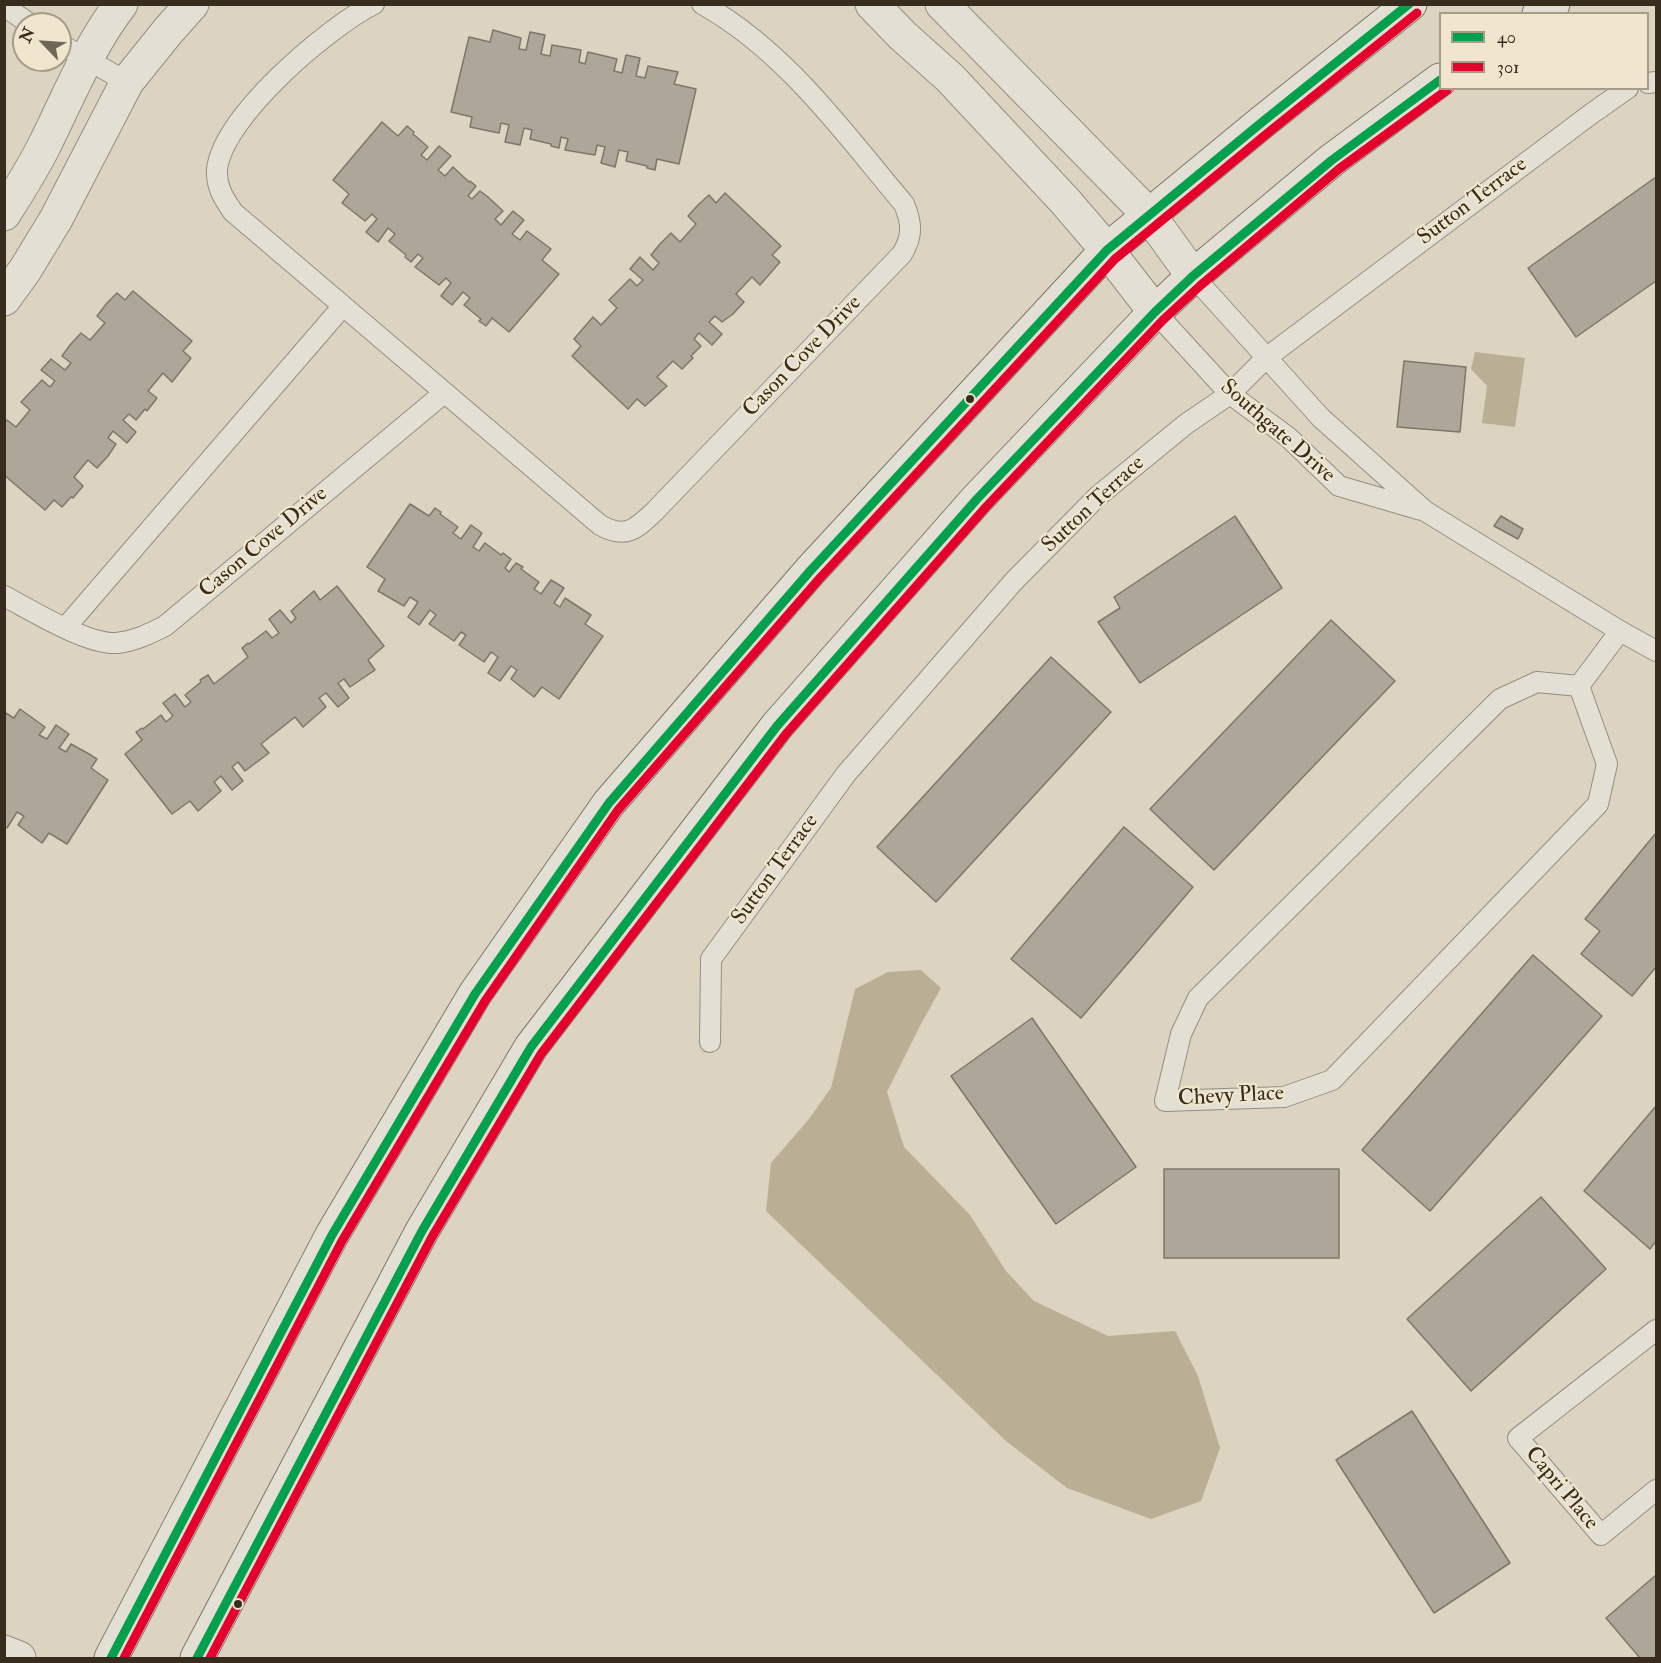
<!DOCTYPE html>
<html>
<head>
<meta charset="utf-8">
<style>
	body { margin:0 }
	#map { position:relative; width:1661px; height:1663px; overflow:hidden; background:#dcd4c0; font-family:"IM FELL Double Pica",serif }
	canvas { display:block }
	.frame { position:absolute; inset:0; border:6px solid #372c1d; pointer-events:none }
	.legend { position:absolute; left:1439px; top:12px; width:210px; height:78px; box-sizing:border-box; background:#f0e6ce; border:2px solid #a69c87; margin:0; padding:8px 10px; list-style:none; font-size:18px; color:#372c1d }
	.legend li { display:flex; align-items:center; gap:12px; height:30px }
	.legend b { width:30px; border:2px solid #a69c87 }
	.north { position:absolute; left:12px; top:12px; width:60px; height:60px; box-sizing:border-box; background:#f0e6ce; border:2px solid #a69c87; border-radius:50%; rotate:295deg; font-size:16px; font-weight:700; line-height:24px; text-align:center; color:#372c1d }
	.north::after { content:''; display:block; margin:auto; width:21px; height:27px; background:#716756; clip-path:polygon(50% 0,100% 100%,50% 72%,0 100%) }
</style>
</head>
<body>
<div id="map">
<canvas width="1661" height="1663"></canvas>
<div class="frame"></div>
<ul class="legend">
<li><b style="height:8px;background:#03a04e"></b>40</li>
<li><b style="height:8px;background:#e4002b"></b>301</li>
</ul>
<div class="north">N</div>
</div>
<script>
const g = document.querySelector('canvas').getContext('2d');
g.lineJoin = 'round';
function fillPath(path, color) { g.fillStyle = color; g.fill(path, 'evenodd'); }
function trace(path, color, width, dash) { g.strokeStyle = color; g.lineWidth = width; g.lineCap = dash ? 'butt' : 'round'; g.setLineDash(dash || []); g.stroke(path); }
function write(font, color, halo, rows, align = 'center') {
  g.font = font + ' "IM FELL Double Pica",serif'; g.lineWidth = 4.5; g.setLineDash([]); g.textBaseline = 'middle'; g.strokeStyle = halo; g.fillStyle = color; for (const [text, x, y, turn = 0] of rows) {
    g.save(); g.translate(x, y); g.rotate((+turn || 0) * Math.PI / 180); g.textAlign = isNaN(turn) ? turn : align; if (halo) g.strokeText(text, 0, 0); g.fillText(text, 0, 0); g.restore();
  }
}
const water = new Path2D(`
	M1475,352l50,6 -10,69 -33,-4 5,-37 -16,-17z
	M921,970l20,18 -21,38 -33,66 17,55 66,68 36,56 28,30 74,35 67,-5 23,45 22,72 -19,53 -50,18 -84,-31 -61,-47 -240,-230 5,-48 38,-44 22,-31 24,-99 33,-17z`);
const building = new Path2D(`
	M493,30l28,8 -2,11 7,1 4,-18 15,3 -4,19 9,2 2,-11 29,5 -2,12 6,2 3,-12 29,7 -3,12 8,2 4,-18 14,3 -4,18 9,2 3,-12 30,6 -4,12 22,5 -17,75 -22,-5 -2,11 -8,-2v-2l-21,-5 2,-9 -9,-2 -4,17 -14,-4 4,-16 -8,-2 -2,10 -30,-5 3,-11 -7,-2 -2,11 -8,-2v-2l-21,-5 2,-9 -8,-2 -4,17 -15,-3 4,-17 -8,-2 -2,10 -29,-6 2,-10 -21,-5 18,-75 21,5z
	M382,122l16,14 9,-10 7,6 -1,2 15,13 -7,8 6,5 12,-14 12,10 -13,14 7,6 8,-9 16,15 1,-1 6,5 -8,10 4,3 8,-8 8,6 15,14 -8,8 6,6 12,-14 11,9 -12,14 8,6 7,-9 24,18 -9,11 17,14 -50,58 -17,-14 -6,8 -7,-5 2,-2 -17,-14 6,-7 -7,-6 -11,13 -11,-9 10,-13 -5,-5 -7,7 -24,-18 8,-9 -5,-4 -7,8 -6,-5 1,-2 -17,-14 6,-7 -7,-6 -10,14 -12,-10 11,-13 -5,-5 -7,7 -23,-18 7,-9 -16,-14z
	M1656,177v104l-80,56 -48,-69z
	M725,193l56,53 -9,9 8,7 -20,23 -8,-8 -16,17 8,8 -11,12 -11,8 -7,-6 -6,6 13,12 -10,11 -13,-12 -5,6 7,7 -10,10 2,2 -11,11 -9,-8 -16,16 10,9 -22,20 -8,-7 -9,10 -56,-53 9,-10 -7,-7 19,-22 8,8 16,-17 -8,-8 21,-21 7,7 6,-6 -13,-11 10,-12 13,13 6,-7 -8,-8 9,-11 11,-11 9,9 16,-18 -8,-8 10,-11 11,-10 7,8z
	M133,291l59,50 -9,10 8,7 -19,24 -9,-9 -15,18 9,7 -10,13 -2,-2 -9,11 -7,-6 -6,6 13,12 -9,11 -14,-12 -5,7 8,6 -8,12 -11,12 -9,-8 -14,17 9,9 -10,12 -2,-1 -9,10 -8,-7 -9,10 -41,-35v-52l3,-3 9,7 14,-17 -9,-8 21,-22 8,7 5,-6 -14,-11 10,-11 14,11 6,-7 -9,-7 8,-11 11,-12 9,7 15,-17 -8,-7 10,-13 10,-10 8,7z
	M1404,361l62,6 -6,65 -63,-5z
	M410,504l19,12 6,-8 6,4 -1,2 18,13 -5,6 8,6 10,-14 11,8 -9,14 6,4 6,-8 16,12 2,-2 8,6 -6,9 4,4 7,-9 7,4 -2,2 18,13 -5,7 7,5 10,-14 13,8 -10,15 6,4 5,-9 26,17 -6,9 18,12 -44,63 -17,-12 -8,10 -23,-18 6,-9 -6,-4 -11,15 -12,-8 10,-16 -7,-5 -7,10 -25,-17 7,-10 -5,-3 -7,9 -25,-17 7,-9 -6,-5 -11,15 -11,-8 10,-15 -8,-5 -6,9 -26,-15 7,-12 -18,-12z
	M1235,516l47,72 -142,95 -42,-61 22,-14 -6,-11z
	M1501,516l22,13 -5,10 -24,-13z
	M337,586l47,60 -16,14 7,10 -25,17 -6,-8 -6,4 11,15 -11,9 -12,-14 -7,5 7,9 -23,20 -8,-10 -34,27 8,9 -24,18 -7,-9 -6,5 11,14 -11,9 -11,-14 -7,6 7,9 -23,20 -8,-10 -18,13 -47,-60 17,-14 -6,-8 6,-4 1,1 18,-14 5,7 7,-6 -10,-13 12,-9 10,13 6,-5 -6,-7 16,-13 -1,-2 8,-5 6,9 34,-27 -6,-9 6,-5 1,1 17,-13 6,7 7,-5 -10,-14 11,-9 11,13 5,-5 -5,-7 23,-20 6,9z
	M1331,620l64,61 -181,189 -64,-61z
	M1051,657l60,55 -175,190 -59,-55z
	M20,709l25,18 -6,8 8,4 9,-14 13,9 -10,14 7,4 5,-8 18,10 8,5 -6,9 17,12 -41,64 -18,-11 -7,10 -24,-18 6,-9 -7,-4 -10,16 -3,-2v-114l10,6z
	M1124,827l69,60 -112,131 -70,-59z
	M1656,833v134l-24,29 -51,-42 19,-23 -15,-12z
	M1533,955l69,61 -172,195 -68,-61z
	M1032,1018l104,149 -80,57 -105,-148z
	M1656,1106v135l-6,8 -66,-58z
	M1164,1169h175v89h-175z
	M1541,1197l65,72 -135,122 -64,-72z
	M1412,1411l98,152 -76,50 -98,-153z
	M1656,1575v83h-16l-34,-40z`);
const service = new Path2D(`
	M374,4c-46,23 -152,113 -157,166 -1,17 7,29 16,42l367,313c25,14 35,5 54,-13l248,-258c11,-18 10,-31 2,-50 -61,-72 -118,-153 -202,-200
	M4,6l26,18
	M60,44l67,38
	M1648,83l8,-1
	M1193,276l128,142 104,93 195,120 36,20
	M1155,312l75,82 58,43 51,49 82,24
	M4,596c27,14 83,49 113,47 18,-2 32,-9 48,-17l279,-233
	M65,628l278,-322
	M1579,686l28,78 -9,40 -266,276 -48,17 -119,4 16,-67 17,-36 302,-299 37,-17 42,4 41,-55
	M710,1042l1,-83 135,-185 168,-193 84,-85 88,-72 44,-30 36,-36 325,-244 37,-26
	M1656,1330l-138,108 83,97 55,-45`);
const minor = new Path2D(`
	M872,4l31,32 47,42 115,123 42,49 48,62
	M942,4l207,211 44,61
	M4,214c14,-22 28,-44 40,-68 24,-48 44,-99 77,-142
	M4,299l21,-29 31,-51 71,-137 41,-51 24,-27`);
const tertiary = new Path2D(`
	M4,1652l15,6`);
const secondary = new Path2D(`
	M1539,14l14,-10
	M111,1658l221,-423 143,-241 134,-191 202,-233 296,-320 154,-127 149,-119
	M197,1658l225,-427 109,-184 246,-321 200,-227 178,-187 38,-36 139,-116 108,-80`);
const bus1 = new Path2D(`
	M111,1658l221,-423 143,-241 134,-191 202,-233 296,-320 154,-127 148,-119
	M197,1658l225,-427 109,-184 246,-321 200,-227 178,-187 38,-36 139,-116 108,-80`);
const bus2 = new Path2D(`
	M124,1658l218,-417 143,-240 133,-191 202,-232 295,-319 154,-127 148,-119
	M210,1658l222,-421 109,-183 245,-320 200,-227 177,-187 38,-35 138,-116 108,-79`);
const markers = [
	[970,399,5,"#372c1d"],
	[238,1604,5,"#372c1d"]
];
const streetNames = [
	["Sutton Terrace",1473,202,-37],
	["Cason Cove Drive",803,357,-46],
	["Southgate Drive",1277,432,41],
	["Sutton Terrace",1094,505,-43],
	["Cason Cove Drive",264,543,-40],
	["Sutton Terrace",776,870,-54],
	["Chevy Place",1231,1097,-3],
	["Capri Place",1561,1489,50]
];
fillPath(water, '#baae94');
fillPath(building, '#ada699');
trace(building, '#7d776b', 1.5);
trace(service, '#948e81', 22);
trace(minor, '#948e81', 35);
trace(tertiary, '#948e81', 35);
trace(secondary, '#7d776b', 35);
trace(service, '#e4dfd5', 20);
trace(minor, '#e4dfd5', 33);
trace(tertiary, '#e4dfd5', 33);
trace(secondary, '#e4dfd5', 33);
trace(bus1, '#03a04e', 9);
trace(bus2, '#e4002b', 9);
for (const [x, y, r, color] of markers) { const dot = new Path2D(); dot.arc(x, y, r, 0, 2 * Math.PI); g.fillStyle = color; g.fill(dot); trace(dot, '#f0e6ce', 2); }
write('22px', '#372c1d', '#f0e6ce', streetNames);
</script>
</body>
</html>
